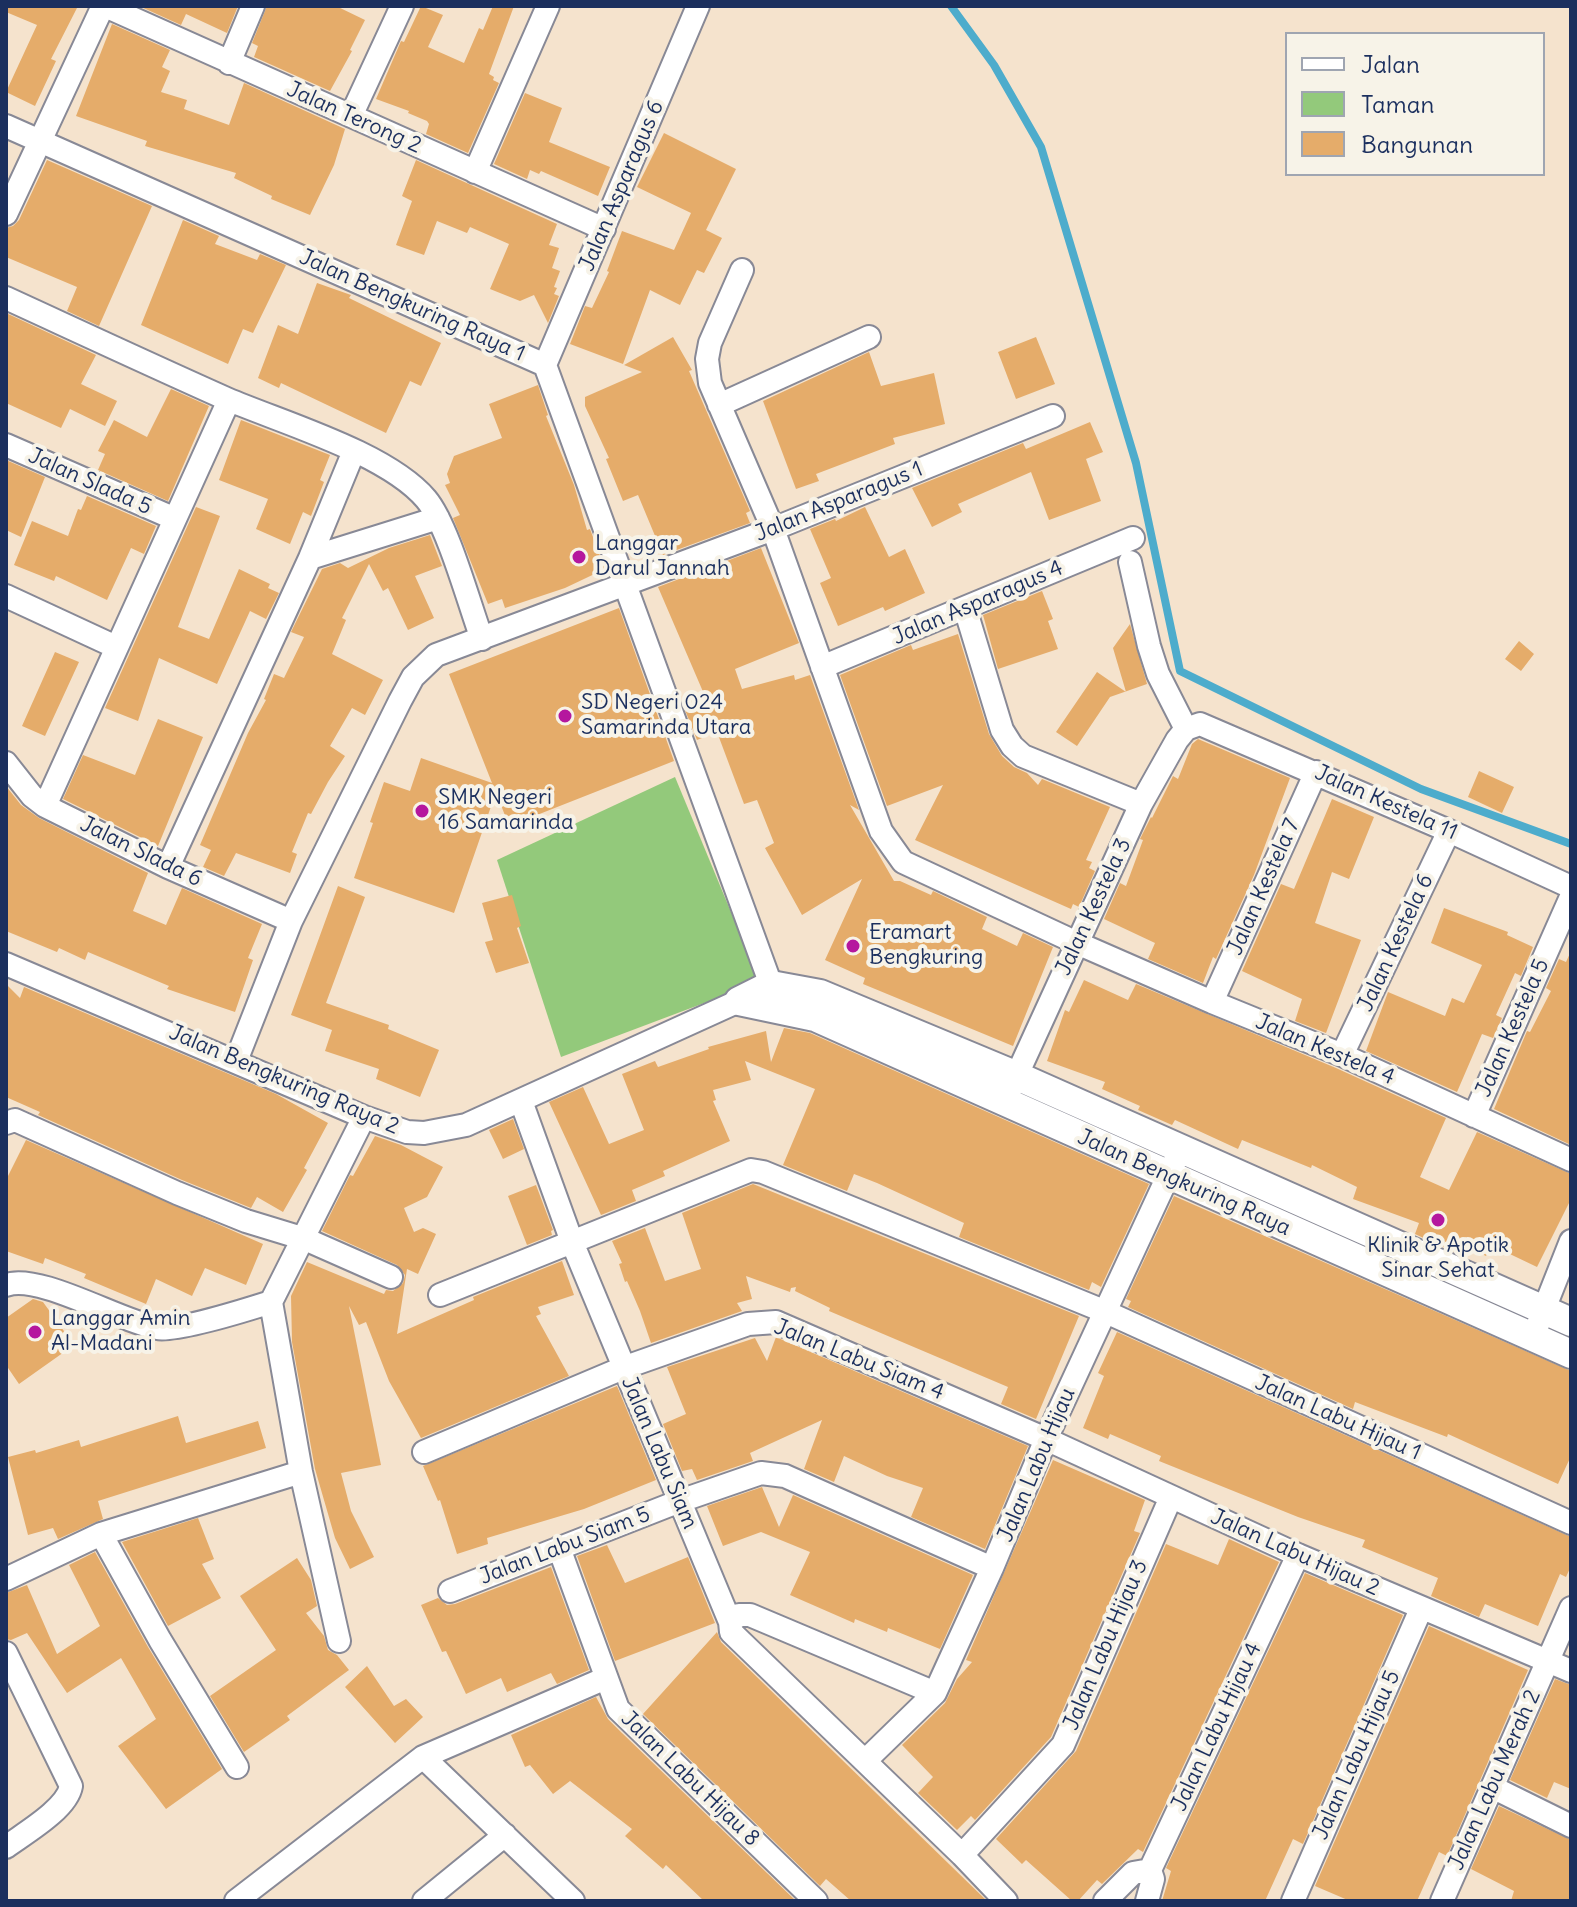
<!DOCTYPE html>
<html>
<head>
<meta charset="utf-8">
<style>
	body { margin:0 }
	#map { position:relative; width:1577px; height:1907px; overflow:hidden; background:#f5e3cd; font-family:Delius,sans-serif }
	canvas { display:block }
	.frame { position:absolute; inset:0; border:8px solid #1b2f5e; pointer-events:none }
	.legend { position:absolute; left:1285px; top:32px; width:260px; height:144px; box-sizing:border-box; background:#f7f3e8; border:2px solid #9fa5b1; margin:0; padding:10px 14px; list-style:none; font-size:24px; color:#1b2f5e }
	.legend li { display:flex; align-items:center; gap:16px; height:40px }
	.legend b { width:40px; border:2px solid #9fa5b1 }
</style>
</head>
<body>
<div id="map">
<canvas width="1577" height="1907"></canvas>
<div class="frame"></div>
<ul class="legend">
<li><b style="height:10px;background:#fff"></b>Jalan</li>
<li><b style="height:22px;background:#93c97b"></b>Taman</li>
<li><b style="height:22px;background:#e5ac6a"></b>Bangunan</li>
</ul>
</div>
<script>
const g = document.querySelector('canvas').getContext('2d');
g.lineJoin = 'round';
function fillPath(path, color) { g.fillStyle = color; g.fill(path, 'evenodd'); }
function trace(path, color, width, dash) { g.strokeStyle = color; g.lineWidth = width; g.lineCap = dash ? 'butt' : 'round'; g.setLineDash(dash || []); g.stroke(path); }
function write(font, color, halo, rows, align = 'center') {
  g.font = font + ' Delius,sans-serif'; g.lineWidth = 8; g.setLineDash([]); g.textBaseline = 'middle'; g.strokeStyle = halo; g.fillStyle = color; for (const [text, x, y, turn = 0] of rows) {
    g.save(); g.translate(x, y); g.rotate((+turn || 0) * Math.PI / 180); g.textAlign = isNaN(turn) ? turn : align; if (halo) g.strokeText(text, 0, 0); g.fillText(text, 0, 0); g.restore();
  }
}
const green = new Path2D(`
	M675,777l85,205 -199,75 -64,-197z`);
const stream = new Path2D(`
	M951,6l43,59 47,82 95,316 44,208 241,118 150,55`);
const building = new Path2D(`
	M6,6h72l-27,53 5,2 -21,45 -29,-14 31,-67 -31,-13z
	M139,6h99l-11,27 -41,-19 -5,11z
	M267,6h69l29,14 -15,30 2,1 -22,40 -76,-34 4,-11 -6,-3z
	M421,6l22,9 -15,32 36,16 15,-35 4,2 10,-24h21l-25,68 5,3 -1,3 6,3 -31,70 -42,-19 3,-10 -2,-3 -19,-8 1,-2 -33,-12 25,-58 3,1z
	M112,24l58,26 -8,17 8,4 -9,21 26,8 -3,9 45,16 15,-42 101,46 -11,36 -24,50 -39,-16 1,-3 -38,-18 2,-5 -91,-27 2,-5 -71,-25z
	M525,93l37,15 -13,34 61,25 -12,29 -57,-25 -2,3 -9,-4 -3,9 -33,-15z
	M664,133l72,36 -30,61 16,8 -18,35 -7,-3 -17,35 -30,-15 -27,74 -53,-20 15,-38 7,2 17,-36 -2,-1 15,-40 52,19 17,-37 -54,-26z
	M47,160l105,46 -53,120 -32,-15 10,-24 -71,-30v-29l7,-2 6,-6z
	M416,160l141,64 -8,21 10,3 -7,20 8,3 -6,16 3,1 -3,6 5,2 -11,27 -14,-28 -14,6 -30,-12 19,-45 -39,-17 -3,6 -30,-12 -13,34 -28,-10 16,-44 -10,-5z
	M183,220l36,16 -4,8 42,16 3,-6 26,11 -33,68 -10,-4 -15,35 -87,-39z
	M317,283l34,12 -2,3 92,45 -20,43 -11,-5 -24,52 -105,-50 -2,5 -21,-10 20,-53 20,9z
	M6,313l90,42 -15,29 36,17 -12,25 -35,-17 -9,19 -55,-25z
	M673,337l19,33 -3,1 61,140 -4,2 4,10 -87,32 -25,-60 -15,6 -17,-42 3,-1 -24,-52v-9l57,-25 -18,-7z
	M1036,337l19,47 -39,15 -18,-47z
	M869,352l12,34 53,-13 11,51 -52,14 2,6 -79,30 3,7 -23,8 -33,-88z
	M538,385l10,30 -2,1 28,69 13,45 3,-1 15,40 -40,19 -60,20 -3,-9 -14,5 -35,-86 7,-3 -15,-30 5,-2 -3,-9 7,-18 48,-18 -13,-34z
	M171,389l38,17 -41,95 -70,-31 7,-16 -7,-3 16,-31 33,17z
	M241,420l89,35 -10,25 4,2 -13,34 -8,-4 -13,32 -34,-15 12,-30 -49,-19z
	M1090,422l13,30 -17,7 15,42 -52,19 -18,-48 -73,32 4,8 -30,15 -20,-39 111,-45 3,6z
	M6,460l39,17 -24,60 -15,-7z
	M87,496l69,30 -12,28 -13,-6 -24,52 -51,-24 -2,5 -40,-16 18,-44 36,15 10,-27 3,1z
	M196,507l24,9 -42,111 31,12 30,-70 31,15 -2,4 11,5 -13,26 -16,-8 -33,73 -58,-26 -21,63 -33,-13z
	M865,507l24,50 16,-8 20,44 -40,18 -2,-4 -45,19 -18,-43 11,-5 -21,-49 25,-10 1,2z
	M430,535l12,31 -27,10 19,42 -26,12 -20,-42 -5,3 -14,-27 -27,54 4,2 -14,34 51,26 -18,35 -13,-7 -22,38 15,10 -17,26 -17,32 -3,-1 -16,39 5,2 -7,19 -54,-20 -12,23 -21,-9 8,-17 -11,-5 48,-112 18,-33 -2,-1 10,-25 10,4 20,-41 -13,-5 31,-63 18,-6 8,5 41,-20z
	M761,548l38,95 -64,26 7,20 52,-14 1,5 15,-5 49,135 -9,-5 44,76h6l31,14 2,-4 54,26 -5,12 35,17 6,-13 30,14 -40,99 -150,-62 2,-6 -40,-18 37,-81 -60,36 -37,-67 9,-5 -17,-43 -13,4 -27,-72 -20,8 -12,-30 22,-9 -49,-114z
	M1042,591l11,28 -5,2 10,28 -60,20 -15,-54z
	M619,608l55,153 -165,65 -13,-34 -42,121 -100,-35 19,-55 -3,-1 14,-40 26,9 11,-33 71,25 -43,-109z
	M1130,624l17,60 -37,13 -33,49 -21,-14 41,-60 29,20 -13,-44z
	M958,634l31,100 13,22 12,11 13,6 11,12 4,-6 68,28 -24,53 6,2 -3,6 6,3 -16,36 -6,-3 -2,5 -156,-69 28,-55 -56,21 -47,-131 71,-30 2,5z
	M1519,641l15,13 -13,17 -16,-12z
	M55,652l24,10 -34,74 -23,-10z
	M158,719l45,18 -45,109 -95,-47 20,-44 52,20z
	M1198,739l92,39 -36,97 -38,84 -3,-2 -10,26 -55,-24 7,-16 -51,-24 16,-36 6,3 17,-46 -3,-1 11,-22 1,1 21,-42 5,3 14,-35z
	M1479,771l35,16 -12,26 -34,-16z
	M6,786l15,19 18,13 109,55 -15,38 33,14 16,-37 80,36 -14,34 5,2 -18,52 -68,-23 2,-3 -81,-34 -3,8 -26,-12 -2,4 -51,-21z
	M1332,799l42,18 -25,62 -17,-7 -17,51 46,17 -35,93 -31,-12 7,-22 -60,-28 39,-87 13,5z
	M338,886l27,11 -39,106 63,22 -1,4 51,21 -19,47 -44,-18 3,-10 -54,-18 7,-21 -41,-15z
	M512,895l9,31 -4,2 12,35 -33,10 -11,-31 8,-2 -11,-37z
	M1444,908l64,24 -1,3 26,12 -12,29 -6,-3 -19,42 6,3 -9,20 -11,-4 -25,58 -91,-41 22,-59 57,24 7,-18 12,5 18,-38 -51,-22z
	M1571,951v194l-77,-36 33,-78 3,1 21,-41 -5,-3 13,-29 7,3z
	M1084,980l44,20 8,-16 200,84 110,50 -26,59 29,13 28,-58 94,42v25l-34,68 -46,-22 -5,11 -37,-18 -4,10 -30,-14 4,-11 -66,-24 4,-12 -45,-22 -1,3 -69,-28 -4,9 -63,-29 -3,5 -34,-15 2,-4 -38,-17 3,-7 -58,-21 18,-51 4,2z
	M6,984l14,14 4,-11 252,107 52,29 -24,45 3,2 -24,42 -26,-15 -6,11 -69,-28 -144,-65 2,-3 -34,-15z
	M784,1028l26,5 339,151 -48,103 -9,-5 -3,8 -130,-53 5,-14 -87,-40 -23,-9 -7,17 -64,-26 32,-76 -70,-28 6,19 -38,10 3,10 -3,1 17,40 -67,30 2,5 -33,14 4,11 -35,14 -52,-113 34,-15 26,57 35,-14 -22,-56 33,-13 3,6 51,-18 -1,-2 58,-16 5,31z
	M513,1119l11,30 -21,10 -14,-29z
	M375,1136l26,9 42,22 -16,30 -23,11 10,24 9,-4 13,6 -18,40 -11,-5 -10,65 77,-34 -1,-3 89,-36 12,34 -36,12 3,7 -5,2 33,60 -148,62 -32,-57 -23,-59 -7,3 -10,-19 32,159 -40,8 10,38 23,46 -24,12 -15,-31 -20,-69 -23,-127 -1,-46 16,-34 77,32 2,-4 7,1 10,-8 2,-8 -8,-10 -75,-34 28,-56 3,1z
	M26,1140l237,104 -17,41 -41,-17 -13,28 -36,-17 -10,25 -62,-26 2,-4 -41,-16 -2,6 -37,-13v-71z
	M753,1184l326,132 -43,103 -35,-15 7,-17 -179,-76 1,-3 -35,-17 1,-4 -5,1 -1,4 -44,-16 6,23 -15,4 5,8 -91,32 -11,-32 -13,-30 -2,1 -6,-18 3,-1 -10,-22 33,-13 20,53 36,-12 -19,-56z
	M536,1185l17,45 -2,1 1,4 -25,10 -19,-49z
	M1174,1196l397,175v85l-13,28 -110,-50 -1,3 -92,-35 -2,7 -225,-102 3,-6 -5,-2z
	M33,1299l10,3 31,43 -55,39 -13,-19v-47z
	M1117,1332l454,205v29l-5,11 -6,-3 -22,52 -53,-22 -6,13 -48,-21 7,-18 -76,-31 3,-7 -67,-23 -139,-56 2,-5 -51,-22 -2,5 -25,-11 21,-52 -6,-3z
	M776,1337l252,109 -43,103 -74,-32 12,-29 -36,-12 -43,-20 -10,26 -30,-13 18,-49 -72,33 3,8 -56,19 -5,-11 -10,2 -19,-47 23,-10 -19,-47 88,-29 12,23z
	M617,1386l39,94 -72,29 -97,29 1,6 -31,10 -17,-54 -2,1 -15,-35z
	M178,1416l8,27 72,-22 8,27 -168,53 5,18 -45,20 -5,-11 -25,7 -20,-78 27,-7 1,3 43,-13 2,7z
	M1053,1460l92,40 -11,31 6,2 -89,204 -76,83 -4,-4 -14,14 -39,-37 15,-16 -31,-32 43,-42 12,-24 15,-17 -6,-2z
	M762,1487l17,40 14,-32 180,80 -33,74 -52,-21 -1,4 -32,-13 -1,4 -64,-28 20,-43 -49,-20 -38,14 -16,-40z
	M198,1518l16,41 -12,5 19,34 -53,28 -46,-84z
	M1229,1539l50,23 -136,290 -5,-3 -36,35 -5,-4 -19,21h-6l-46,-41 -4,4 -26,-25 80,-88 90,-207 52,21z
	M607,1545l18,38 63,-26 27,66 -100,38 -38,-105z
	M95,1552l53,95 74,122 -56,40 -48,-63 38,-27 -35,-61 -54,35 -40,-60 -16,7 -5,-1v-46l21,-8 30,69 43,-28 -31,-61z
	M297,1558l14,22 6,26 -11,7 18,23 4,14 9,5 12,15 -62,46 3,4 -46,32 -34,-56 66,-46 -36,-54z
	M551,1567l38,103 -32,14 -6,-11 -44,19 -6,-14 -35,16 -20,-43 -4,1 -21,-47 17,-7 9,7 8,-1z
	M1305,1573l98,42 -100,229 -10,-5 -28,62h-103l9,-30 -5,-3z
	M1429,1626l99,44 -81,186 -8,-4 -22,49h-67l-35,-15z
	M717,1632l4,10 266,259h-136l-25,-22 -6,7 -177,-172z
	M367,1666l27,40 12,-7 17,18 -28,26 -50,-56z
	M1555,1679l16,6v104l-17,-7 -7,16 -37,-18z
	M596,1697l12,22 14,14 174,168h-92l-38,-36 -3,4 -38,-33 7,-7 -62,-48 -17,13 -23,-29 -5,2 -14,-32z
	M1499,1806l72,34v61h-60l3,-10 -43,-22z`);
const minor = new Path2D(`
	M105,6l499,223
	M229,63l24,-57
	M351,116l51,-110
	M6,126l539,239 226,620 2,17
	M475,172l73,-166
	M6,214l97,-208
	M742,270l-32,73 -3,16 3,24 63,146 108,302 22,31 174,81 135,59 130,53 229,105
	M6,298c74,34 147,68 221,101 56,24 160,54 199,100 22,26 43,105 56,140
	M545,365l153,-359
	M719,405l150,-68
	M6,445l167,73
	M310,558l128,-40
	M1130,562l19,84 9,28 28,55
	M6,596l110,51
	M965,608l37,122 10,16 11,10 118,48
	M822,667l311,-129
	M6,763l26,33 13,10 123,61 123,54
	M45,806l184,-406
	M168,867l142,-309 44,-107
	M6,964l358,153 43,15 17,1 42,-8 273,-124
	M1212,1002l104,-230
	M1342,1055l107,-224
	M236,1061l55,-140 109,-220 13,-24 23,-22 337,-126 280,-113
	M1010,1090l131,-286 36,-64 9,-11 14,-5 249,107 122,56
	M521,1101l51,141 158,380 1,10 231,223 44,46
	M1474,1116l97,-219
	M6,1123l9,-3 162,73 69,28 59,18 86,38
	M6,1285c33,-12 113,36 151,43 20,4 92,-19 114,-26
	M440,1295l311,-125 12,2 343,140 465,211
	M1533,1337l38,-96
	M424,1452l199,-84 125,-44 28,-2 270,117 252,116 273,116
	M101,1534l59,106 77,127
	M559,1548l59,161 198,192
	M6,1579l95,-45 200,-62
	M450,1591l230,-90 81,-28 24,3 207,92
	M730,1622l9,-7h11l185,78
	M339,1641l-38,-169 -30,-170 93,-185
	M6,1653l65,133c-4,23 -46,47 -65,61
	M423,1757l150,144
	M865,1761l70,-68 57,-125 54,-129 129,-278
	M1492,1787l79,39
	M962,1855l101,-110 108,-248
	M236,1901l187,-144 183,-79
	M424,1901l81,-66
	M1105,1901l28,-28 17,-3
	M1147,1901l6,-22 -3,-9 148,-315
	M1293,1901l128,-292
	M1442,1901l129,-293`);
const tertiary = new Path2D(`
	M739,1001l32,-16 49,9 197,82 554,246
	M739,1001l76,16 756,337`);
const markers = [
	[579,557,8,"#b5179e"],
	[565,716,8,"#b5179e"],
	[422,811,8,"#b5179e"],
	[853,946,8,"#b5179e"],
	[1438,1220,8,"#b5179e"],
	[35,1332,8,"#b5179e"]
];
const streetNames = [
	["Jalan Terong 2",354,118,24],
	["Jalan Asparagus 6",622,186,-67],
	["Jalan Bengkuring Raya 1",412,306,24],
	["Jalan Slada 5",90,482,24],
	["Jalan Asparagus 1",839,502,-22],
	["Jalan Asparagus 4",978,603,-23],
	["Jalan Kestela 11",1386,803,24],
	["Jalan Slada 6",141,852,26],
	["Jalan Kestela 7",1264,887,-66],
	["Jalan Kestela 3",1094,907,-65],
	["Jalan Kestela 6",1396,943,-65],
	["Jalan Kestela 5",1513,1028,-66],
	["Jalan Kestela 4",1325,1050,23],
	["Jalan Bengkuring Raya 2",284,1080,23],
	["Jalan Bengkuring Raya",1184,1183,24],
	["Jalan Labu Siam 4",859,1360,22],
	["Jalan Labu Hijau 1",1338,1418,24],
	["Jalan Labu Siam",659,1453,67],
	["Jalan Labu Hijau",1037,1465,-67],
	["Jalan Labu Siam 5",565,1546,-21],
	["Jalan Labu Hijau 2",1295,1553,24],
	["Jalan Labu Hijau 3",1106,1645,-67],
	["Jalan Labu Hijau 4",1217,1727,-65],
	["Jalan Labu Hijau 5",1357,1755,-66],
	["Jalan Labu Hijau 8",690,1779,44],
	["Jalan Labu Merah 2",1495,1780,-66]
];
const poiNames = [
	["Langgar",595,544],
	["Darul Jannah",595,569],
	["SD Negeri 024",581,703],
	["Samarinda Utara",581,728],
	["SMK Negeri",438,798],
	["16 Samarinda",438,823],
	["Eramart",869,933],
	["Bengkuring",869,958],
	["Klinik & Apotik",1438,1246,"center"],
	["Sinar Sehat",1438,1271,"center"],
	["Langgar Amin",51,1319],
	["Al-Madani",51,1344]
];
fillPath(green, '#93c97b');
trace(stream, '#4daccc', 8);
fillPath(building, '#e5ac6a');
trace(minor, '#888996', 26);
trace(tertiary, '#888996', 32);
trace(minor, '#fff', 22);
trace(tertiary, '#fff', 28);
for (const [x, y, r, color] of markers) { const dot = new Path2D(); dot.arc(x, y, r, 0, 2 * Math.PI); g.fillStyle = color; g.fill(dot); trace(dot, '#f7f3e8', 3); }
write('22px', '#1b2f5e', '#f7f3e8', streetNames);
write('22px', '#1b2f5e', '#f7f3e8', poiNames, 'left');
</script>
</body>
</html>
